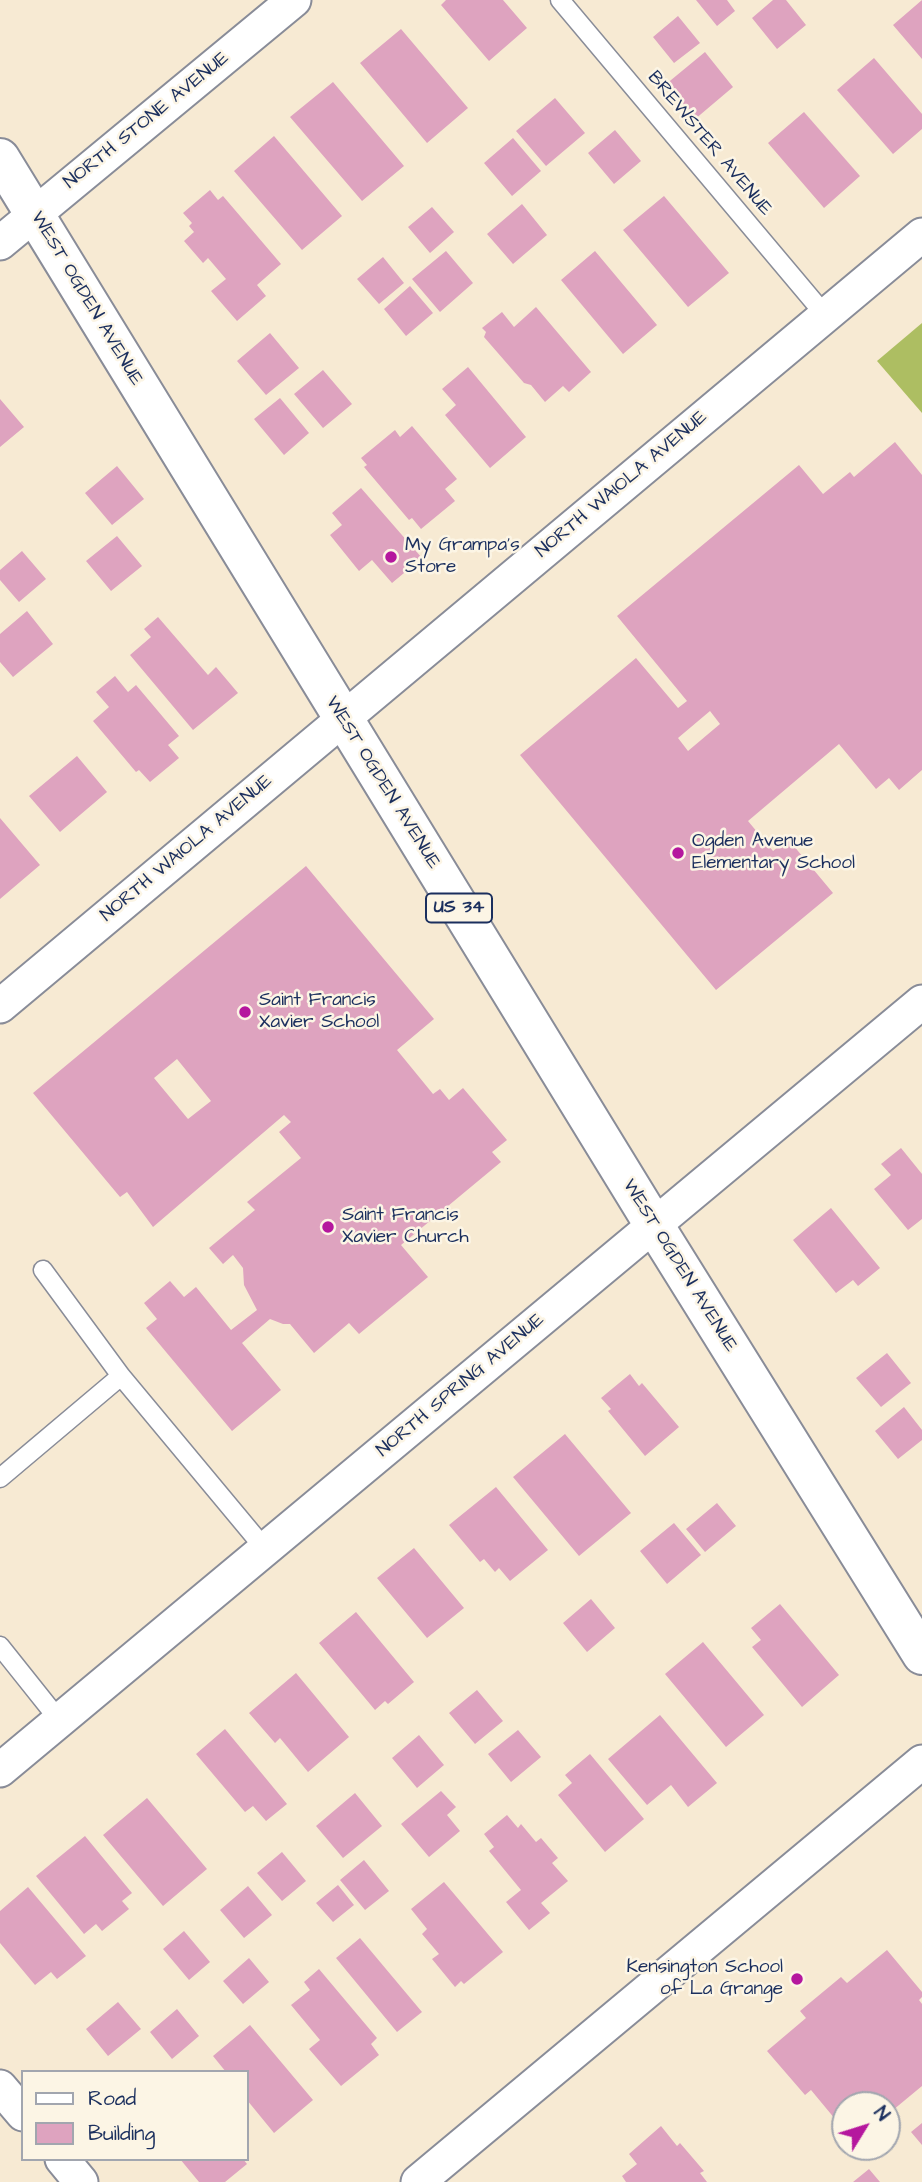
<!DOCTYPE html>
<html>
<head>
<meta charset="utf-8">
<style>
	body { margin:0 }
	#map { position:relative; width:922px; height:2182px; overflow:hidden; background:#f7ead3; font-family:"Architects Daughter",sans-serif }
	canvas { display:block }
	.legend { position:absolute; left:21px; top:2070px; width:228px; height:91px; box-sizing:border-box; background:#fcf5e5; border:2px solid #a2a6af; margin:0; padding:9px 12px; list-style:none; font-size:21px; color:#1b2f5e }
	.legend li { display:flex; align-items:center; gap:14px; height:35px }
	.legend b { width:35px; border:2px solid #a2a6af }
	.north { position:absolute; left:831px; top:2091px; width:70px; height:70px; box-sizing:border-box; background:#fcf5e5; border:2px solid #a2a6af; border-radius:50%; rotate:52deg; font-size:19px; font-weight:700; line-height:28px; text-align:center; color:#1b2f5e }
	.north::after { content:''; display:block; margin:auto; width:24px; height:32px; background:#b5179e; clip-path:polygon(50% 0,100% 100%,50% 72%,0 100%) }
</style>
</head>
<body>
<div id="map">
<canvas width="922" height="2182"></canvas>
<ul class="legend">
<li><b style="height:9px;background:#fff"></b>Road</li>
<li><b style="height:19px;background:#dea3bf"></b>Building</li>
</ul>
<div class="north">N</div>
</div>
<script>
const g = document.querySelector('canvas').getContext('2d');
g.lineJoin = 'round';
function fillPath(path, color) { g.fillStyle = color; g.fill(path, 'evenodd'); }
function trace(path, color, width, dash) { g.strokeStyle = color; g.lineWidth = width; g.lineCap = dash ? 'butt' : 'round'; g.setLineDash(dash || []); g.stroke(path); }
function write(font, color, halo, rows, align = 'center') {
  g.font = font + ' "Architects Daughter",sans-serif'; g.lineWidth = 5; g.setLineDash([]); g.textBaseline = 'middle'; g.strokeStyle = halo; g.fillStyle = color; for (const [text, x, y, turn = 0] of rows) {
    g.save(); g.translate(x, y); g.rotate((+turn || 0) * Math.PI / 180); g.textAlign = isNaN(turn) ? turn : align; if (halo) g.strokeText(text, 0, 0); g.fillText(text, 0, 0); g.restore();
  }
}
const green = new Path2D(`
	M922,323v90l-45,-52z`);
const building = new Path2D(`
	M446,0h57l24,28 -38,33 -48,-56z
	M696,0h31l8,11 -18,15z
	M773,0h13l20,25 -29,24 -25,-31z
	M922,0v59l-29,-34z
	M678,16l22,27 -26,20 -21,-26z
	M401,29l67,79 -41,35 -67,-80z
	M705,52l28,35 -39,33 -29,-35z
	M874,58l48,56v15l-29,25 -56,-64z
	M333,82l71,84 -42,35 -72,-84z
	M555,98l30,35 -39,33 -30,-35z
	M804,112l56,64 -36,32 -56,-65z
	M615,130l26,31 -27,23 -26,-31z
	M274,136l68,80 -40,34 -68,-79z
	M513,138l28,33 -29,25 -28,-33z
	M210,190l8,10 5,-4 58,68 -24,21 9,11 -29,25 -26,-30 15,-12 -18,-21 -5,5 -19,-22 10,-9 -5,-6 3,-3 -9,-10z
	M664,196l65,77 -41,34 -65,-77z
	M522,204l25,31 -34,29 -26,-30z
	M432,207l22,25 -24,21 -22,-26z
	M446,251l27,32 -33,29 -28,-33z
	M595,251l62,74 -34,29 -62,-74z
	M383,257l21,26 -25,21 -22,-25z
	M410,286l23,27 -27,23 -22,-27z
	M536,307l55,65 -22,20 -6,-6 -18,16 -14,-17 -7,-2 -40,-46 2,-5 -4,-4 20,-16 12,15z
	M270,333l29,35 -33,27 -29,-34z
	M468,367l58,70 -36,31 -45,-53 11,-10 -14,-16z
	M323,370l29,34 -29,24 -29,-34z
	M280,398l29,35 -25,22 -30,-36z
	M0,399l24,28 -24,20z
	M412,426l45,53 -12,10 10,12 -34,28 -9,-11 -3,2 -45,-53 3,-2 -6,-7 34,-28 5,7z
	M895,442l27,33v295l-23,20 -10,-12 -13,11 -37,-45 -91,77 25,30 15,-12 45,54 -117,97 -196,-235 116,-97 42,50 9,-7 -70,-85 182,-151 24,29 27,-22 4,5zM710,711l10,13 -32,27 -10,-13z
	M117,466l27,33 -32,26 -27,-32z
	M361,488l61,70 -30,25 -20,-23 -13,11 -29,-36 12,-10 -10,-12z
	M117,536l25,30 -31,25 -25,-30z
	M22,551l24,28 -27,23 -19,-22v-10z
	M27,611l26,33 -40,33 -13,-15v-28z
	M158,617l50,58 8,-8 22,26 -45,37 -63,-75 21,-18 -7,-8z
	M115,676l13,16 8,-7 43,51 -11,9 11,13 -29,24 -11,-12 -3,2 -43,-51 16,-14 -13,-15z
	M77,756l30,36 -47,40 -31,-36z
	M0,818l40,47 -40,34z
	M306,866l128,153 -37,31 36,44 7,-5 9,11 14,-12 44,52 -15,12 9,10 -100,83 27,32 -69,57 -10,-11 -35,30 -24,-29h-7l-13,-5 -28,24 39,47 -49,41 -86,-103 11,-9 -13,-16 26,-22 14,16 12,-10 35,43 26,-20 -13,-25 -1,-17 -10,-13 -10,9 -14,-16 46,-38 -8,-8 54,-44 -22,-26 12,-10 -7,-7 -131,112 -26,-35 -7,5 -87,-104zM177,1059l34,42 -23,18 -34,-41z
	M901,1148l21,26v45l-14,11 -34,-41 17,-14 -10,-11z
	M831,1208l49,60 -22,18 -5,-6 -17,13 -43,-53z
	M887,1353l24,30 -30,24 -25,-29z
	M630,1374l9,12 3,-3 37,44 -34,29 -37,-45 3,-2 -10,-11z
	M904,1407l18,23v10l-24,19 -23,-28z
	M565,1434l66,79 -52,43 -66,-79z
	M496,1487l52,63 -38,31 -11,-13 -4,4 -11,-13 -4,3 -31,-37z
	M717,1503l19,23 -31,26 -19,-23z
	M674,1523l27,32 -34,29 -27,-33z
	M414,1548l50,60 -37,30 -50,-60z
	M591,1599l24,29 -28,24 -24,-29z
	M780,1604l59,71 -37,32 -50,-60 9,-7 -10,-12z
	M356,1612l58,70 -26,22 -3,-3 -10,9 -56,-67z
	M703,1642l61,73 -38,32 -61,-73z
	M296,1673l53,64 -41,35 -28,-34 -5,5 -26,-30z
	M477,1690l26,31 -28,23 -26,-31z
	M660,1715l57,68 -29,24 -17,-22 -24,20 -39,-46z
	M225,1729l62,75 -21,17 -13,-15 -8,6 -49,-58z
	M518,1730l23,27 -30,25 -23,-28z
	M419,1735l25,30 -27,23 -25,-30z
	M590,1754l54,65 -39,33 -47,-57 14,-12 -7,-8z
	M441,1791l15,16 -9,8 13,16 -31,26 -28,-33z
	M355,1793l27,33 -39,32 -27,-32z
	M147,1798l60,71 -44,37 -60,-71z
	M507,1815l11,13 3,-4 15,18 5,-4 17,20 -6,5 16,18 -27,22 9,10 -21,17 -23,-28 15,-12 -32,-39 5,-4 -10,-13z
	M85,1836l47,57 -10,8 7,8 -27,22 -6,-7 -12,10 -48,-58z
	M282,1852l24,29 -24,20 -25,-28z
	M364,1860l25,31 -24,19 -25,-30z
	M444,1882l59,70 -39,32 -3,-3 -6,6 -23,-28 7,-5 -17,-20 5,-5 -16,-20z
	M338,1885l16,20 -21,17 -17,-19z
	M248,1886l24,29 -28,23 -24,-28z
	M28,1887l58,69 -29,23 -6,-7 -16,13 -35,-42v-32z
	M184,1931l26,31 -21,18 -26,-31z
	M360,1938l62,74 -25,20 -61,-74z
	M887,1950l35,42v5l-3,3 3,4v82l-35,29v-10h-42v26l-34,-41 -6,5 -38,-44 39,-33 -6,-7 41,-34 6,6z
	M249,1958l20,24 -26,22 -20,-23z
	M319,1969l58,69 -6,6 8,11 -38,31 -32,-37 11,-9 -29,-35 19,-15 -6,-8z
	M118,2002l23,27 -33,27 -22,-27z
	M177,2009l22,27 -27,23 -22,-27z
	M250,2025l63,75 -39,33 -27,-33v-28h-21l-13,-16z
	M922,2123v22l-11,-13z
	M661,2126l16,20 3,-3 24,28 -4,2 7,9h-81l-4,-6 15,-12 -8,-10z
	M180,2159h63l4,5 -22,18h-26z
	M869,2169l11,13h-27z`);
const service = new Path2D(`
	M560,0l265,315
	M43,1270l78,106
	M0,1478l121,-102 144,173
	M0,1646l59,74`);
const minor = new Path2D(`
	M0,243l294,-243
	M0,1006l922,-771
	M0,1770l922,-768
	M0,2087l23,27
	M62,2159l19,23
	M418,2182l504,-420`);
const primary = new Path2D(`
	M0,158l654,1067 268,430`);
const markers = [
	[391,557,7,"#b5179e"],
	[678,853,7,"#b5179e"],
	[245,1012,7,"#b5179e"],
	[328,1227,7,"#b5179e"],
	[797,1979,7,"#b5179e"]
];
const shields = [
	[459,908,66]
];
const shieldNames = [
	["US 34",459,908]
];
const streetNames = [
	["NORTH STONE AVENUE",147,121,-39],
	["BREWSTER AVENUE",709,144,50],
	["WEST OGDEN AVENUE",86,299,59],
	["NORTH WAIOLA AVENUE",622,485,-40],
	["WEST OGDEN AVENUE",382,783,58],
	["NORTH WAIOLA AVENUE",187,849,-40],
	["WEST OGDEN AVENUE",679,1266,58],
	["NORTH SPRING AVENUE",461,1386,-40]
];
const poiNames = [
	["My Grampa's",405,546],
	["Store",405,568],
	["Ogden Avenue",692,842],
	["Elementary School",692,864],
	["Saint Francis",259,1001],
	["Xavier School",259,1023],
	["Saint Francis",342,1216],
	["Xavier Church",342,1238],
	["Kensington School",783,1968,"right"],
	["of La Grange",783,1990,"right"]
];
fillPath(green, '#adbe62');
fillPath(building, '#dea3bf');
trace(service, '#898c98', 21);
trace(minor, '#898c98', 37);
trace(primary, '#898c98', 42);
trace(service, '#fff', 18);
trace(minor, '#fff', 33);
trace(primary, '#fff', 38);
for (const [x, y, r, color] of markers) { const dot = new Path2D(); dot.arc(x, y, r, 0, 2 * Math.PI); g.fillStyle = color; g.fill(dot); trace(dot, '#fcf5e5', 2.5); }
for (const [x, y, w] of shields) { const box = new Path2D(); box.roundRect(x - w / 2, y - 14.5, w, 29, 5); g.fillStyle = '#fcf5e5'; g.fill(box); trace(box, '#1b2f5e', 2); }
write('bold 18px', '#1b2f5e', null, shieldNames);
write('19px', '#1b2f5e', '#fcf5e5', streetNames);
write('19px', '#1b2f5e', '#fcf5e5', poiNames, 'left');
</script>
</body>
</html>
